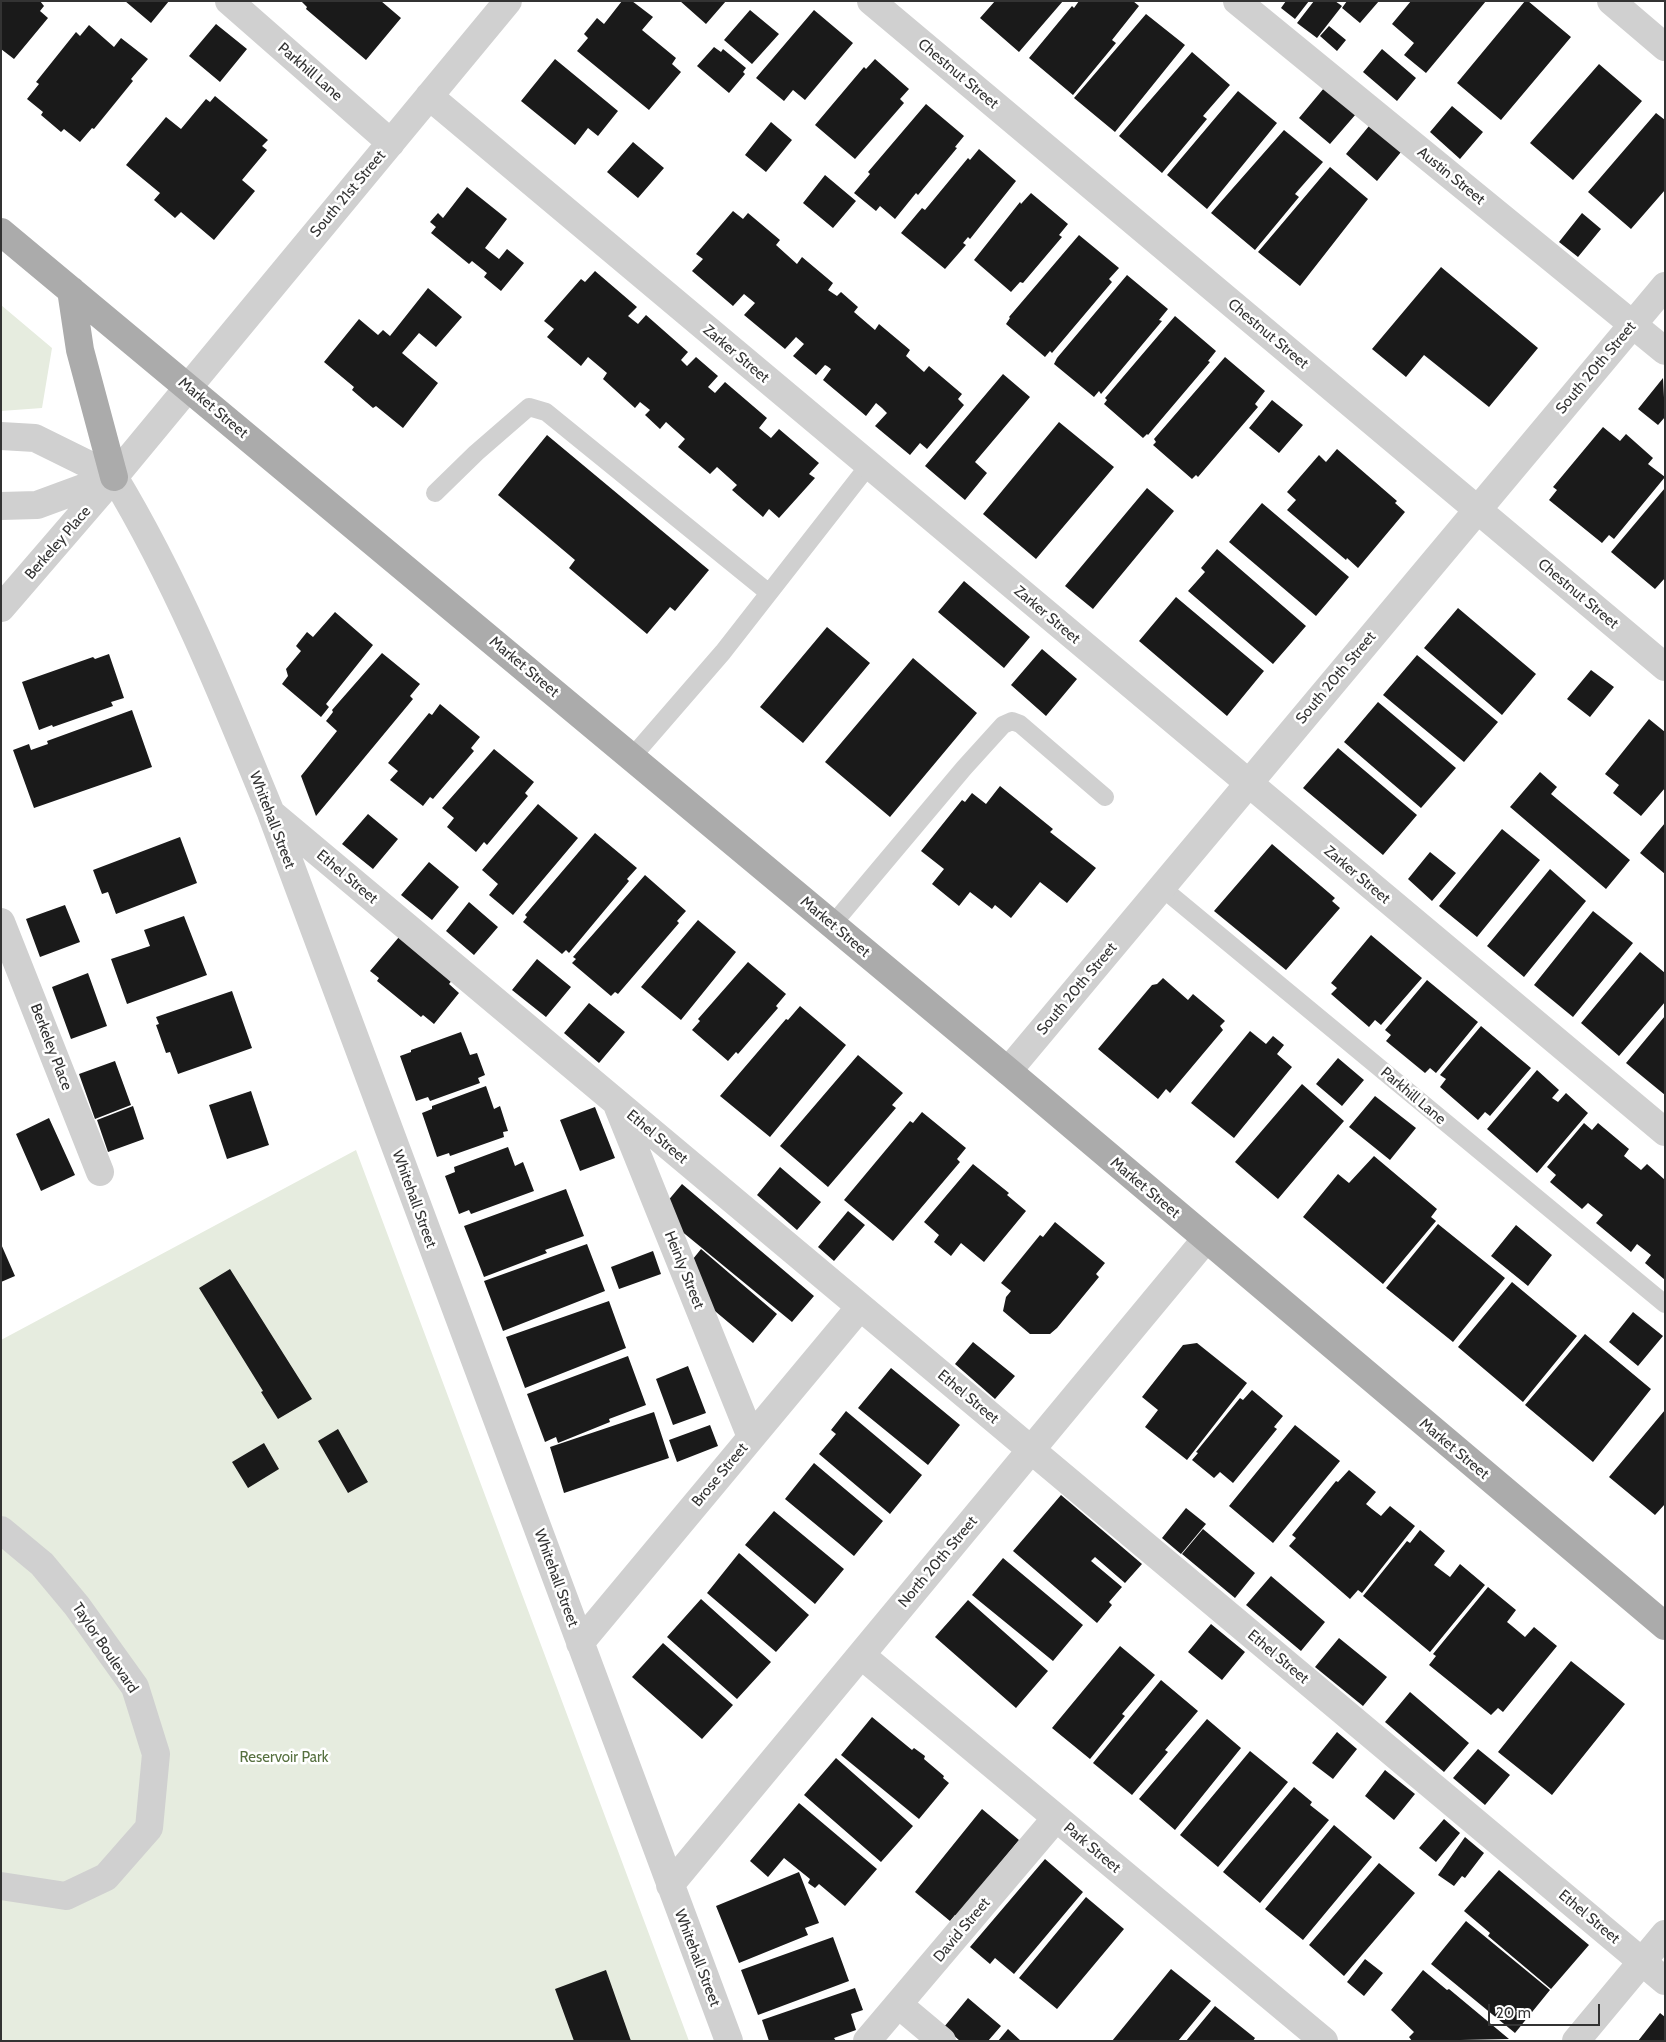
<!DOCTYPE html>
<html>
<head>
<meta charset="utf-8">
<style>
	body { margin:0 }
	#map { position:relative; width:1666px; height:2042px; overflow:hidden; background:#fff; font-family:Cabin,sans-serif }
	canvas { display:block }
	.frame { position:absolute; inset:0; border:2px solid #333; pointer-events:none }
	.scale { position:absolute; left:1488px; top:2004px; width:112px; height:22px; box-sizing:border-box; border:2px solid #333; border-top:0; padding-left:6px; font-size:15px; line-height:18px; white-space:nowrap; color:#333; -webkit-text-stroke:4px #fff; paint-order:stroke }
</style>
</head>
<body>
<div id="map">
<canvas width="1666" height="2042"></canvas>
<div class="frame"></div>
<div class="scale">20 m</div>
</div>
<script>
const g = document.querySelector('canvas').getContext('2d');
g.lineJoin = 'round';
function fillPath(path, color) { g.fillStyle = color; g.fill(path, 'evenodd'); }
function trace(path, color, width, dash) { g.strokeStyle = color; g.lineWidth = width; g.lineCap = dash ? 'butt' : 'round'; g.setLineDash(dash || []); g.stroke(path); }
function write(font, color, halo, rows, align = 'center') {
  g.font = font + ' Cabin,sans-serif'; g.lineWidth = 5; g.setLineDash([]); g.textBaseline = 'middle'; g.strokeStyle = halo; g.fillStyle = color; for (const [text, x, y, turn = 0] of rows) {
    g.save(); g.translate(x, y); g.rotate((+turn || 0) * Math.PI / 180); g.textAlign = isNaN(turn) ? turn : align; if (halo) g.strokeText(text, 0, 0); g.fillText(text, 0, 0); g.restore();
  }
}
const green = new Path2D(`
	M1,305l51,43 -10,60 -41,3z
	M356,1150l333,891h-688v-701z`);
const building = new Path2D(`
	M1,1h39l4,5 -4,5 8,7 -34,41 -13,-10z
	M125,1h44l-18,22z
	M301,1h80l20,17 -35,42 -60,-51 1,-2z
	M622,1h10l21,16 -11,13 34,28 -4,6 9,8 -32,38 -72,-59 11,-13 -4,-4 13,-16 7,6z
	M680,1h46l-20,23z
	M995,1h68l-44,51 -39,-34z
	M1079,1h54l6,5 -27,34 4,3 -43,52 -44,-37 43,-52 2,2z
	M1286,1h23l-14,18 -14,-11z
	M1314,1h21l7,5 -25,32 -20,-15z
	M1347,1h32l-19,22 -18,-15z
	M1411,1h75l-60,72 -22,-18 10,-12 -22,-19z
	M1525,1h3l43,36 -70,83 -44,-37z
	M750,10l29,24 -27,30 -28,-24z
	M814,10l39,33 -48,57 -12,-10 -9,11 -28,-23z
	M1146,14l39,31 -70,87 -41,-34z
	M216,24l31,25 -27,33 -31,-26z
	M89,25l25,22 7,-9 27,21 -17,20 2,2 -39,48 -2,-1 -12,14 -16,-13 -3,3 -20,-17 2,-3 -16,-13 12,-15 -3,-2 40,-50 4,4z
	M1329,26l17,14 -9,11 -17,-15z
	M714,47l7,5 2,-3 23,19 -3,4 2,2 -16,19 -32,-27z
	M1382,49l34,29 -19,23 -34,-29z
	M1192,52l38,33 -27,31 4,3 -45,54 -43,-37z
	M555,59l63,52 -20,25 -10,-8 -13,17 -54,-44z
	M875,59l34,30 -9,10 4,4 -49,56 -40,-34 49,-58 2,2z
	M1599,64l43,37 -69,79 -43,-37z
	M1324,88l32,26 -26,30 -31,-26z
	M1238,91l39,32 -70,86 -40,-34z
	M215,96l53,44 -6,6 5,4 -25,30 13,11 -41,49 -33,-28 -6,6 -21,-18 6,-7 -34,-28 40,-48 15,12 25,-30 4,3z
	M926,104l38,32 -9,11 2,1 -39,47 -2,-2 -21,26 -15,-13 -4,5 -22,-18 16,-19 -2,-2z
	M1452,106l31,26 -23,27 -30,-27z
	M1656,113l9,7v70l-34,39 -43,-37z
	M771,122l21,18 -26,32 -21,-17z
	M1369,126l32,26 -24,29 -31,-27z
	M1284,130l39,32 -28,32 4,3 -44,53 -44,-37z
	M633,142l31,26 -26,30 -31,-26z
	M979,149l37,32 -46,58 -2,-2 -5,6 3,2 -21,24 -44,-36 21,-25 3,2 43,-52 2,2z
	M1330,167l38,32 -68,87 -42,-34z
	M825,175l31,26 -23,27 -30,-25z
	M467,187l40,32 -22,29 14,11 8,-10 17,14 -23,28 -17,-14 3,-4 -15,-12 -3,3 -38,-31 5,-6 -6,-5 8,-9 5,5z
	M1031,193l37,31 -9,11 3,2 -39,46 -3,-1 -9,10 -37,-32 46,-58 1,2z
	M733,211l10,8 5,-6 32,27 -4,5 21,19 5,-7 31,26 -5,7 9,6 4,-4 17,15 -4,5 21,18 4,-6 31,26 -4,6 18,16 5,-6 33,28 -4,5 6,6 -37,44 -7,-6 -10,12 -35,-29 12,-13 -5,-5 -6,-5 -10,13 -43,-36 8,-11 -4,-3 -2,-1 -9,10 -23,-19 11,-12 -8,-7 -11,12 -41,-34 11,-12 -11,-9 -11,12 -41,-35 11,-12 -7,-5z
	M1582,213l19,16 -23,28 -19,-15z
	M1079,235l40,33 -10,11 3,3 -60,71 -2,-2 -5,6 -39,-33 4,-6 -1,-1z
	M1441,267l97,81 -49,59 -65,-52 -18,22 -34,-28z
	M595,271l42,36 -9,9 10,8 8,-9 42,37 -7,8 6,6 9,-9 22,19 -10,11 7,6 10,-11 42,36 -8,10 12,10 8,-9 40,34 -10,11 6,4 -36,40 -10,-9 -6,8 -31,-27 5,-5 -20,-18 -7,7 -32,-27 7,-8 -19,-17 -6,7 -15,-14 5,-5 -10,-8 -5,6 -32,-29 4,-6 -19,-16 -7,9 -34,-29 7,-8 -10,-8 37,-42 4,3z
	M1127,275l41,34 -9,11 3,1 -61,73 -2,-3 -5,6 -40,-33 3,-6z
	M428,288l34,29 -26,30 -17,-14 -17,20 36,30 -35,45 -27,-22 -3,2 -21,-18 2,-3 -30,-25 35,-43 19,16 5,-5 7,6z
	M1175,316l41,35 -8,10 2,1 -62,73 -1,-1 -4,4 -39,-34 3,-4 -2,-2z
	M1225,357l40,34 -10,13 3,3 -60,70 -2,-2 -4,4 -39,-34 3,-3 -2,-3z
	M1003,374l27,23 -55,65 12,11 -22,27 -40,-34z
	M1663,378l2,39 -7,8 -20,-16z
	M1272,400l31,25 -24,28 -30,-25z
	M1059,422l55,45 -78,92 -53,-45z
	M1603,427l17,14 6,-7 27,24 -5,6 17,13 -51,62 -5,-4 -7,8 -53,-43 8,-10 -4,-3z
	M547,435l162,135 -34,41 -5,-4 -23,27 -78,-66 6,-8 -77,-65z
	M1337,449l60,52 -2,2 10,9 -47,56 -11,-10 -1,2 -59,-50 9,-10 -9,-8 32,-37 7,7z
	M1147,488l27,23 -81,98 -28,-23z
	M1665,488v90l-10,11 -44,-37z
	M1262,503l87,74 -33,39 -87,-74z
	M1217,549l89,77 -33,38 -85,-73 17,-19 -4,-4z
	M964,581l66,56 -26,31 -66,-56z
	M1176,597l88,74 -37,45 -88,-75z
	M1458,608l78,66 -34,41 -78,-67z
	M335,612l38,33 -47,59 3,3 -8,10 -39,-33 6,-8 -2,-7 15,-18 -5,-5 3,-4 8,-10 6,5z
	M827,627l43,36 -67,80 -43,-36z
	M1042,649l35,30 -31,37 -35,-31z
	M382,653l38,31 -10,12 3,3 -97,117 -15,-40 36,-45 -11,-10 7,-9 -1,-2z
	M109,654l15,44 -13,4 2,4 -60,21 -1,-2 -13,5 -17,-48 71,-25 2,2z
	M1417,655l81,67 -34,40 -81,-67z
	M913,658l64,55 -87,104 -65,-55z
	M1591,670l23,17 -24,30 -23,-18z
	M1378,702l78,66 -35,40 -77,-66z
	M440,704l40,33 -9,11 3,3 -41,48 -3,-2 -7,9 -33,-26 8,-9 -10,-8 41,-50 3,2z
	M132,710l20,57 -118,41 -21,-58 16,-6 2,6 17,-6 -1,-3z
	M1649,719l16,13v56l-24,28 -28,-23 6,-8 -14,-11z
	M1338,748l79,67 -34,40 -80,-67z
	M494,749l40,33 -9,11 3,3 -41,49 -3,-3 -8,10 -29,-25 7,-9 -12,-10z
	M1540,772l17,15 -6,7 79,66 -24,29 -96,-82z
	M1000,786l53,43 -3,3 46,36 -29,35 -27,-21 -29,36 -16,-13 -3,4 -22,-17 -11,14 -27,-22 12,-15 -23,-18 41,-51 3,2 7,-9 14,11z
	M538,804l40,34 -65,77 -24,-20 9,-11 -16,-14z
	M368,814l30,25 -25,30 -31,-25z
	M1665,823v51l-25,-21z
	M1502,829l38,31 -63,77 -38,-31z
	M595,833l42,35 -10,11 2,2 -60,72 -3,-3 -4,4 -39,-32 4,-5 -2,-2z
	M180,837l17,46 -81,31 -8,-22 -6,2 -9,-24z
	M1272,844l63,54 -3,3 8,7 -54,62 -72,-59z
	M1430,852l26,21 -24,28 -24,-22z
	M429,862l30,25 -27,33 -31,-25z
	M1550,869l36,32 -62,76 -37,-31z
	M645,875l41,36 -9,10 2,2 -61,71 -3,-2 -4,4 -39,-33 4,-4 -3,-2z
	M469,902l29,25 -24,28 -28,-24z
	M65,905l15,37 -40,15 -14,-38z
	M1593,911l40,32 -60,74 -39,-32z
	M184,916l23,59 -80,29 -16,-45 39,-13 -6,-16z
	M698,920l38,32 -55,68 -40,-33z
	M1371,935l51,43 -41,47 -6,-5 -6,7 -38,-33 6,-6 -6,-5z
	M399,937l54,42 -4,5 10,9 -25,31 -11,-9 -2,2 -44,-36 2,-3 -9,-7z
	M1640,952l25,21v29l-46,54 -38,-33z
	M537,959l34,28 -25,30 -34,-27z
	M748,962l38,32 -10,12 2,2 -40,46 -2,-2 -8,9 -36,-31 8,-9 -2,-2z
	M88,973l19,53 -36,13 -19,-52z
	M1163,978l25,22 5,-6 32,27 -5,5 3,4 -53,63 -4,-4 -8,10 -60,-50 54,-64 5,-1z
	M1427,980l51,42 -42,51 -6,-5 -5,5 -39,-32 5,-6 -6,-5z
	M232,991l20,57 -74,26 -8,-22 -4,1 -10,-28 3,-1 -3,-7z
	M589,1003l36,29 -26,31 -35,-30z
	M800,1006l46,39 -76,92 -50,-41 66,-77 2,1z
	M1665,1016v79l-39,-32z
	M1481,1026l50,42 -41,48 -5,-4 -7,8 -38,-33 6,-8 -6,-4z
	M1250,1031l16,13 7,-8 11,9 -7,9 15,13 -58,71 -43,-35z
	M461,1032l9,23 7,-2 8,22 -7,3 2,5 -50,18 -2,-4 -12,4 -16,-45 11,-4v-2z
	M858,1055l45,38 -11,12 4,3 -68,79 -48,-41z
	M1338,1058l26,22 -22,26 -26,-22z
	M115,1061l16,44 -36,14 -16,-45z
	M1537,1070l22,20 -7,8 6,4 8,-9 22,20 -51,60 -50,-44z
	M1302,1084l42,37 -66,78 -43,-37z
	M486,1086l8,23 6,-3 8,25 -5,1 1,5 -54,19 -1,-3 -12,4 -15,-44 10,-4v-3z
	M251,1091l18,54 -42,14 -18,-54z
	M1375,1096l41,32 -26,32 -41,-33z
	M133,1106l11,33 -36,13 -11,-32z
	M595,1107l20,51 -35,13 -20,-51z
	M922,1112l44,36 -9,11 3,3 -67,79 -49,-41 66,-79 3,2z
	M49,1118l26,57 -34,16 -25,-57z
	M1584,1123l8,7 6,-7 31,26 -5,7 17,14 6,-6 18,16v100l-20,-17 6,-8 -14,-11 -6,8 -35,-29 7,-8 -15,-12 -6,6 -32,-27 6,-7 -9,-8z
	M508,1147l7,19 8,-4 11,29 -63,23 -2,-4 -10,4 -14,-38 10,-4 -1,-5z
	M1374,1156l63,53 -6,8 5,4 -53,63 -80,-67 35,-43 11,9z
	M973,1164l36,29 -2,2 19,16 -42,51 -23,-19 -10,13 -17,-14 5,-7 -15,-13z
	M780,1167l41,35 -24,28 -40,-35z
	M682,1184l132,112 -22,26 -118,-97 -8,-22z
	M566,1189l18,47 -39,14 2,3 -63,24 -20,-51z
	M848,1211l17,14 -31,36 -16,-14z
	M1055,1222l50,41 -9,11 3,3 -42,51 -7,6h-20l-27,-23 3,-14 5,-6 -10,-8 39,-48 3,2z
	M1438,1224l67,54 -52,64 -67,-54z
	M1516,1225l36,30 -24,31 -37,-30z
	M1,1244l14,32 -14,6z
	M587,1244l18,47 -102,40 -19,-50z
	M701,1249l76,65 -24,29 -50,-42 -14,-37z
	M653,1251l8,23 -42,15 -8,-22z
	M230,1269l82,130 -34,20 -17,-27 2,-1 -64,-103z
	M1512,1282l65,54 -54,66 -65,-55z
	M609,1301l17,47 -101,40 -19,-51z
	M1633,1312l30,24 -25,30 -29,-24z
	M1585,1334l66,55 -58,73 -68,-57z
	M973,1342l42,34 -20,23 -40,-35z
	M1197,1343l50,40 -60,77 -42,-33 13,-17 -16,-13 41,-52z
	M628,1356l18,49 -37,14 1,3 -52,21 -2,-6 -11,5 -18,-48z
	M688,1366l18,47 -33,12 -17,-46z
	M891,1368l69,57 -32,40 -70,-57z
	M1252,1390l31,26 -9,11 3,2 -44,54 -13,-11 -6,6 -22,-18 6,-7 -2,-1 44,-54 3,2z
	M1665,1410v94l-10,11 -46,-38z
	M846,1411l76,64 -32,39 -71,-60 17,-20 -5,-4z
	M654,1412l15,46 -105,35 -14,-46z
	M710,1425l8,21 -41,16 -8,-22z
	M1295,1425l45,36 -67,82 -44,-37z
	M338,1429l30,53 -20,11 -30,-52z
	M264,1443l15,26 -31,19 -16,-26z
	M814,1463l69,58 -29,35 -69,-57z
	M1349,1470l27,22 -10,12 6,5 9,7 9,-10 25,20 -53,67 -4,-3 -8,9 -61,-53 7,-8 -4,-3 44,-54 2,1z
	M1061,1495l81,69 -17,19 -30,-26 -4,4 31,26 -13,15 3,3 -15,18 -84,-72z
	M1186,1508l20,16 -25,30 -19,-16z
	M774,1511l70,58 -29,35 -70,-59z
	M1203,1529l52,44 -20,25 -53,-44z
	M1420,1530l25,21 -11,14 16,12 10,-13 25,21 -55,67 -67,-56 44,-55 3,2z
	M739,1553l70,62 -33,37 -69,-59z
	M1003,1558l80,67 -30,36 -81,-66z
	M1271,1576l54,46 -24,29 -55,-46z
	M1488,1587l28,23 -9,12 5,4 13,11 9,-10 23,19 -54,66 -5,-4 -7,7 -62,-50 7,-9 -3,-2z
	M701,1599l70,63 -34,37 -70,-62z
	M968,1600l80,71 -32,37 -81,-71z
	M1211,1624l34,28 -23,28 -34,-28z
	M1339,1638l48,39 -24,29 -48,-39z
	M663,1643l70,62 -31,34 -70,-62z
	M1120,1646l35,29 -33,39 3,2 -35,43 -38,-31z
	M1571,1661l54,43 -73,91 -54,-43z
	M1161,1680l37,31 -33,39 3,2 -36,43 -39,-32z
	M1410,1692l59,51 -25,29 -59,-50z
	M872,1717l40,33 2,-2 11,8 -1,3 20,17 -1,2 6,5 -30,36 -78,-64z
	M1207,1719l34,29 -66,82 -36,-31z
	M1337,1732l20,17 -24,30 -21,-16z
	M1478,1749l32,26 -25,30 -32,-27z
	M1250,1751l38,31 -70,85 -38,-32z
	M836,1758l77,68 -32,36 -77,-67z
	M1385,1770l30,24 -21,26 -29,-24z
	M1294,1787l18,15 -2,3 19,15 -69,83 -37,-31z
	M799,1803l78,66 -32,37 -26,-22 -4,4 -7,-5 2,-4 -26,-21 -16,19 -18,-16z
	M982,1809l37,31 -62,76 -2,-1 -5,6 -35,-29z
	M1444,1819l16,14 -24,29 -17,-14z
	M1334,1825l38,32 -69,83 -38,-31z
	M1465,1837l19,16 -19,25 -3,-2 -8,10 -16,-11z
	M1045,1859l38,33 -69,82 -19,-16 -5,6 -20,-17z
	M1379,1863l36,30 -71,83 -35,-31z
	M1499,1870l90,75 -38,44 -63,-53 2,-3 -26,-22z
	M799,1872l20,51 -14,5 3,7 -69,28 -23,-57z
	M1086,1897l38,32 -67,80 -38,-31z
	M1466,1921l84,69 -35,43 -84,-69z
	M833,1937l16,44 -91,34 -17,-45z
	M1365,1959l18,14 -19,23 -17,-14z
	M1171,1969l40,32 -33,40h-66z
	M606,1970l25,71h-57l-19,-52z
	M1423,1970l24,20 2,-1 60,50 -97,2 -3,-4 5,-5 -23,-22z
	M855,1988l8,22 -12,4 5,16 -22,8 2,3h-67l-7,-21z
	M968,1998l33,28 -13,15h-28l-16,-14z
	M1215,2006l40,32 -2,3h-67z
	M1660,2013l5,4v24h-27z
	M1008,2029l13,12h-23z`);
const service = new Path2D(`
	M435,493l41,-40 53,-46 17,5 223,181
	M632,757l91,-105 146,-187
	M1161,887l504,417
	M832,925l132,-157 39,-43 9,-4 8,3 85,73`);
const minor = new Path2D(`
	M229,1l162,142
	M871,1l794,666
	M1237,1l428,350
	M1611,1l54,46
	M429,96l1236,1036
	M1,436l34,2 79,39
	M114,477c64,106 110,221 157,336l458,1228
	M1,506l36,-1 76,-28
	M1,608l113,-131 394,-476
	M271,813l1394,1168
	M1,922l99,250
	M1008,1071l657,-785
	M618,1107l133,330
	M1,1530l41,34 35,42 58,81 21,67 -7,74 -43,49 -40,19 -65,-10
	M580,1643l280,-336
	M861,1655l463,386
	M670,1885l536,-646
	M899,2005l43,36
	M867,2041l189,-223
	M1576,2041l89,-107`);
const primary = new Path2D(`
	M1,232l1007,839 657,555
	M71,290l9,60 34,127`);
const streetNames = [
	["Parkhill Lane",310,72,41],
	["Chestnut Street",958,74,40],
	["Austin Street",1451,176,39],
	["South 21st Street",348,194,-50],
	["Chestnut Street",1268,334,40],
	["Zarker Street",736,354,40],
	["South 20th Street",1596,368,-50],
	["Market Street",213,408,40],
	["Berkeley Place",58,543,-49],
	["Chestnut Street",1578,594,40],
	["Zarker Street",1047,615,40],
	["Market Street",524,667,40],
	["South 20th Street",1336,678,-50],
	["Whitehall Street",272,820,69],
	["Zarker Street",1357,875,40],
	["Ethel Street",347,877,40],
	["Market Street",835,927,40],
	["South 20th Street",1077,989,-50],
	["Berkeley Place",51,1047,69],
	["Parkhill Lane",1413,1096,40],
	["Ethel Street",657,1137,40],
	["Market Street",1145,1188,40],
	["Whitehall Street",414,1199,70],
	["Heinly Street",684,1270,68],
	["Ethel Street",968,1397,40],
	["Market Street",1454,1449,40],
	["Brose Street",720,1475,-50],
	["North 20th Street",938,1562,-50],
	["Whitehall Street",556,1578,70],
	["Taylor Boulevard",105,1648,56],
	["Ethel Street",1278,1657,40],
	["Park Street",1092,1848,40],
	["Ethel Street",1589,1917,40],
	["David Street",962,1930,-50],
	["Whitehall Street",697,1958,69]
];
const parkNames = [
	["Reservoir Park",284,1758]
];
fillPath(green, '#e6ecdf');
fillPath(building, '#1a1a1a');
trace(service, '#d0d0d0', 18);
trace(minor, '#d0d0d0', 28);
trace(primary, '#ababab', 28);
write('15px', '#333', '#fff', streetNames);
write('15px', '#56703f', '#fff', parkNames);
</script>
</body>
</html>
